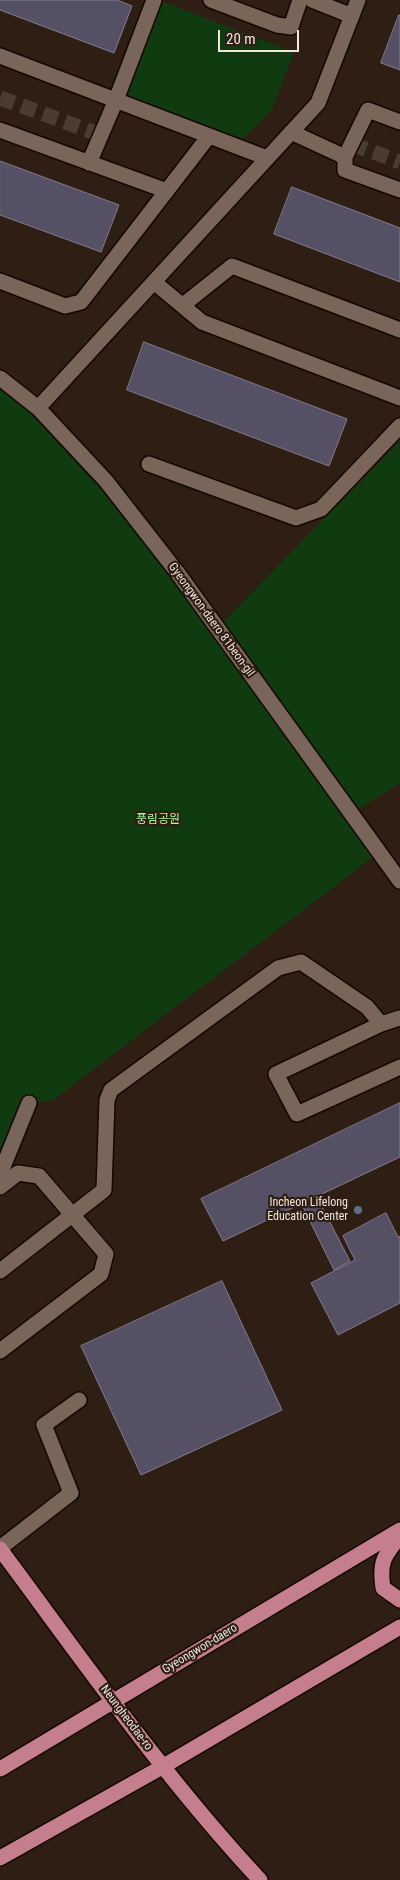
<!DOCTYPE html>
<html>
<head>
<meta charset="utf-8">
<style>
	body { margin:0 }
	#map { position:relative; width:400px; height:1880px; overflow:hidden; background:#2e1e13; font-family:"Roboto Condensed",sans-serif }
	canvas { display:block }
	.scale { position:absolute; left:218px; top:30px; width:81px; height:22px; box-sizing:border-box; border:2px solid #f1e5de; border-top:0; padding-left:6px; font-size:15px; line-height:18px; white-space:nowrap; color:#f1e5de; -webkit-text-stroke:4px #2e1e13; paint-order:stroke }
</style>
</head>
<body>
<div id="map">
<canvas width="400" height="1880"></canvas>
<div class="scale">20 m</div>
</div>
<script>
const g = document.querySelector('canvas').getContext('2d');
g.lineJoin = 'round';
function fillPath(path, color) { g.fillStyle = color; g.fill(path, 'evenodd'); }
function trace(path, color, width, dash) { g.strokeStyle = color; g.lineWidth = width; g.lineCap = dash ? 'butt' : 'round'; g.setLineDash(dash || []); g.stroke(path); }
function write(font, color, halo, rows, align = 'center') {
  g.font = font + ' "Roboto Condensed","Noto Sans KR",sans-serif'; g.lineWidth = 4.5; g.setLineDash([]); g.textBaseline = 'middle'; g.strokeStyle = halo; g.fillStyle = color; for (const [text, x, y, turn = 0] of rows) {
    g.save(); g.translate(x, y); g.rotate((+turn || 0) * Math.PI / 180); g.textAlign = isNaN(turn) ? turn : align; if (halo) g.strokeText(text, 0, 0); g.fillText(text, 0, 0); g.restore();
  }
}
const green = new Path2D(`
	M161,1l133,51 -21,56 -37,38 -113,-43z
	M0,378l38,30 179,220 183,-187v342l-49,31 29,38 -328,249 -23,2 -29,67z`);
const building = new Path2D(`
	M0,0h117l15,6 -18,47 -114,-43z
	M399,15l1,1v54l-19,-7z
	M0,161l119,44 -18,47 -101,-37z
	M292,187l108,41v54l-126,-48z
	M144,342l203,77 -18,47 -202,-76z
	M400,1103v54l-177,84 -22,-42z
	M319,1201l31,60 -16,9 -31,-63z
	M386,1213l12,24 2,-1v67l-62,32 -27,-52 44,-23 -12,-24z
	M222,1281l60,129 -141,65 -60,-129z`);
const minorTunnel = new Path2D(`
	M0,98l101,37
	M352,144l48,18`);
const minor = new Path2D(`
	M211,0l66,25 14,2 9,-27
	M312,0l40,16
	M0,56l267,102
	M0,130l167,61
	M291,132l54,25v13l55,20
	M345,157l23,-47 32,12
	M89,163l27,-63 38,-100
	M0,281l65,25 16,-4 128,-166
	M154,282l48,40 198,76
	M183,305l49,-39 168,64
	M0,378l38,30 68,73 71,91 223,309
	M38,408l280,-305 40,-103
	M149,464l147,54 25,-9 79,-83
	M400,1018l-19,6 -105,50 21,40 103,-47
	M0,1170l3,-3 26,-64
	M0,1187l18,-14 21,3 67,78 -5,20 -101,77
	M0,1271l104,-81 3,-90 4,-10 167,-122 23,-6 66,45 14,17
	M0,1548l71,-55 -27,-68 35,-25`);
const major = new Path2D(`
	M400,1536c-16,20 -21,26 -17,52l17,12
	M0,1549c84,113 164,228 260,331
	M0,1769l400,-239
	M0,1858l162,-91 238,-140`);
const markers = [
	[358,1210,5,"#5c6f8a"]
];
const streetNames = [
	["Gyeongwon-daero 81beon-gil",211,620,54],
	["Gyeongwon-daero",200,1649,-31],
	["Neungheodae-ro",126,1718,53]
];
const parkNames = [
	["풍림공원",158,820]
];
const poiNames = [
	["Incheon Lifelong",348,1203],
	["Education Center",348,1217]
];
fillPath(green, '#103a0f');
fillPath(building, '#565064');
trace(building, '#837c91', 1);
trace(minorTunnel, '#4b3c31', 15, [15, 8]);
trace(minor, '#150701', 18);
trace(major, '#150701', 18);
trace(minor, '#796559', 15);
trace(major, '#c57e8d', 15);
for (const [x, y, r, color] of markers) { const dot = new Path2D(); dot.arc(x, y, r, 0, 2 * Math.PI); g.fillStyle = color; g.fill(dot); trace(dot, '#2e1e13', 2); }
write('12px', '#f1e5de', '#2e1e13', streetNames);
write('12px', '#a4f99e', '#2e1e13', parkNames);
write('12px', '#f1e5de', '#2e1e13', poiNames, 'right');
</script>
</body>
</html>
